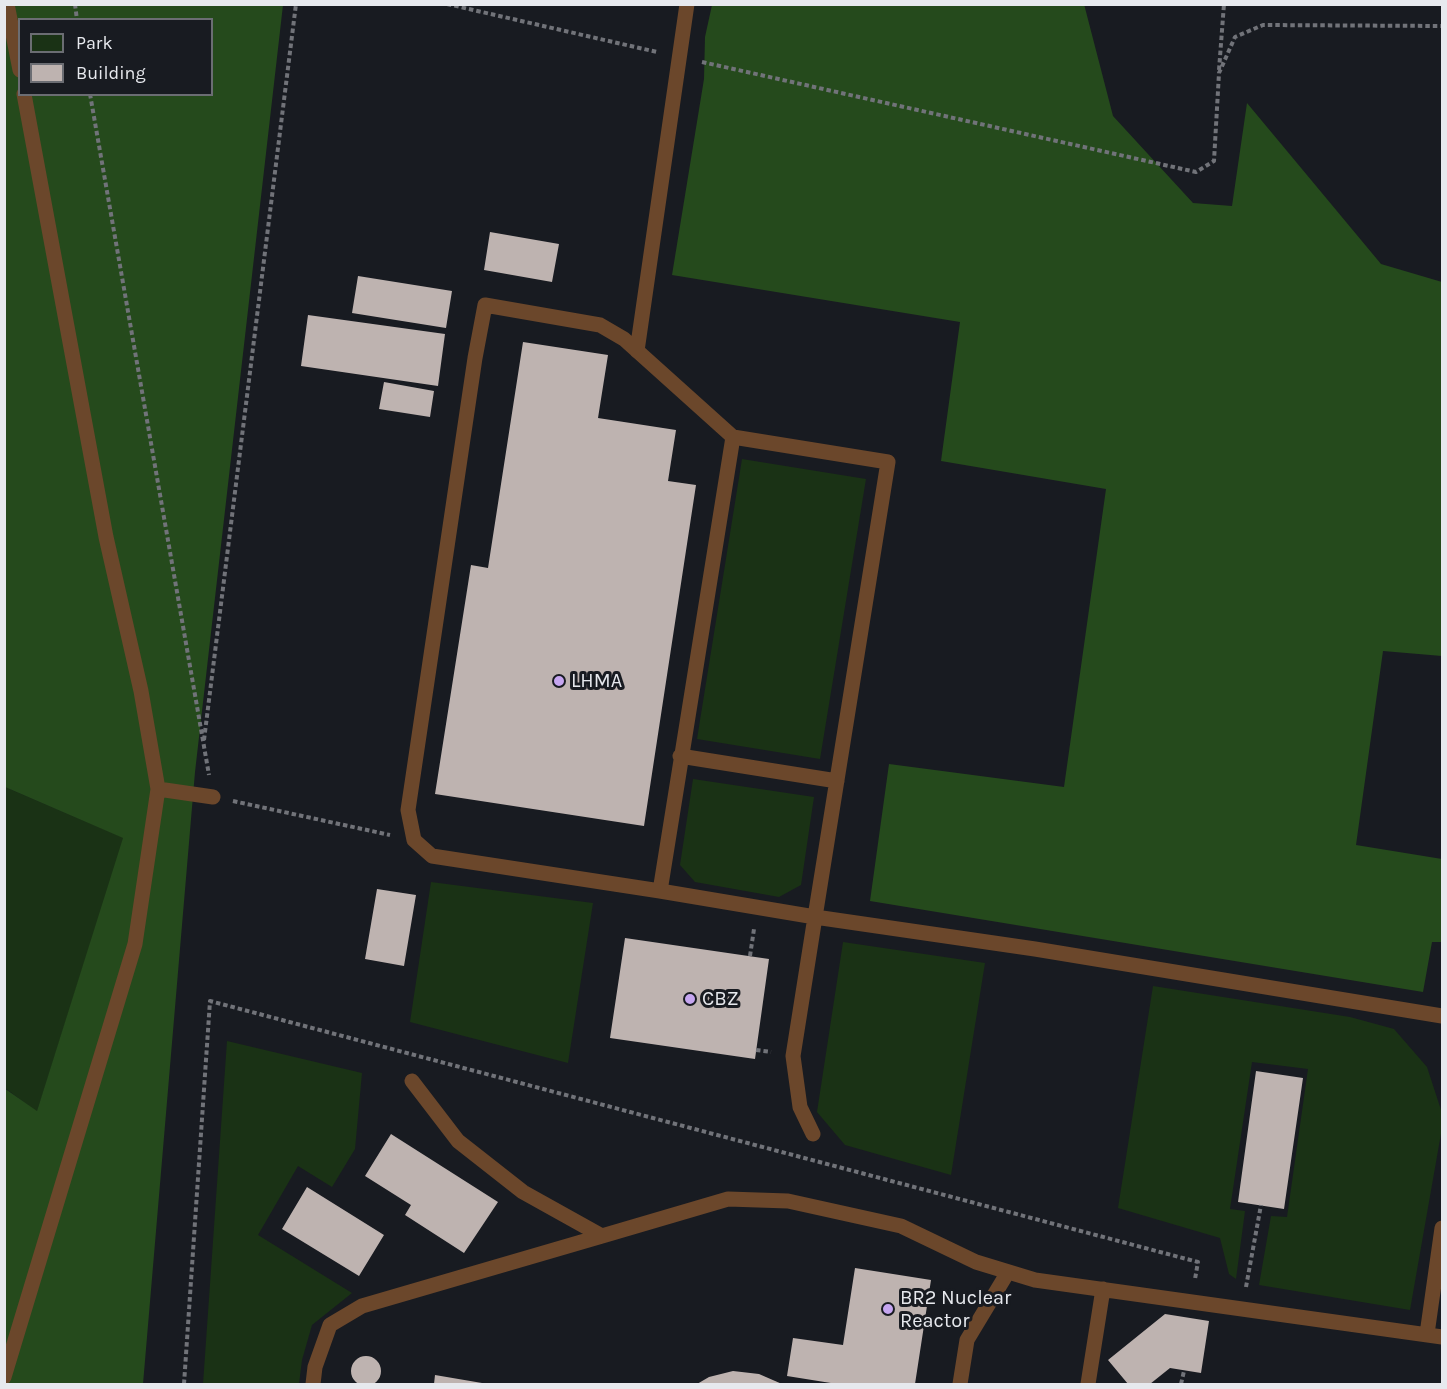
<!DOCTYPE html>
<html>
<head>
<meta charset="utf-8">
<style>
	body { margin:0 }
	#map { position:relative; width:1447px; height:1389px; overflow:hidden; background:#181b21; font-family:Karla,sans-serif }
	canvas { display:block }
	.frame { position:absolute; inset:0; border:6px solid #e7e9ee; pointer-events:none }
	.legend { position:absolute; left:18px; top:18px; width:195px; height:78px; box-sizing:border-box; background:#181b21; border:2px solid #6b6d73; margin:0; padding:8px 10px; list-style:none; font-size:18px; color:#e7e9ee }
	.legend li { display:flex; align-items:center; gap:12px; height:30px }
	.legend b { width:30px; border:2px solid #6b6d73 }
</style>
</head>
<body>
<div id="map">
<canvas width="1447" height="1389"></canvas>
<div class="frame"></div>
<ul class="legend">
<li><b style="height:16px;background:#1a3215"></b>Park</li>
<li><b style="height:16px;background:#beb3b0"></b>Building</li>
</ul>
</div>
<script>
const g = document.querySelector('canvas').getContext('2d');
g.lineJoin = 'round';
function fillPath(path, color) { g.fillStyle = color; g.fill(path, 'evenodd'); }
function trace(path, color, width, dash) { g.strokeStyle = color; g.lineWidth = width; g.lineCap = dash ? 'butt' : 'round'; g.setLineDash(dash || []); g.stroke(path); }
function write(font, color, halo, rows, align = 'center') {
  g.font = font + ' Karla,sans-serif'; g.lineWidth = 6; g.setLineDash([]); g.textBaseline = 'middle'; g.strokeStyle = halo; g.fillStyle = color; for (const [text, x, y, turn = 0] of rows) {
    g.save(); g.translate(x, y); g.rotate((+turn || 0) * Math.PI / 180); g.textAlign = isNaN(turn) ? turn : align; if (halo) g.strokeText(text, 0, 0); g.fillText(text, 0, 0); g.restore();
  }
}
const green = new Path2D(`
	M742,459l124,20 -46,280 -123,-20z
	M693,779l121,18 -13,88 -22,12 -84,-15 -15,-17z
	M5,787l119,51 -87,274 -32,-24z
	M431,882l162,21 -25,160 -158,-41z
	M843,942l142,21 -34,212 -106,-30 -28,-33z
	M1153,986l197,31 44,12 33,38 15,46v15l-32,182 -151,-25 12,-69 16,1 21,-148 -56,-7 -22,147 15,2 -9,68 -7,-5 -9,-36 -102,-30z
	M227,1041l135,32 -7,76 -23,38 -34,-21 -40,69 94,58 -40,32 -10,35 -3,24h-96z`);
const forest = new Path2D(`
	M1084,4l29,112 80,87 39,3 15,-103 134,161 61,18v374l-59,-5 -27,194 86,14v83h-10l-9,50 -553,-91 19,-137 175,23 42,-298 -165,-28 19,-139 -288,-47 32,-196 1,-42 7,-32z
	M5,5h278l-88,767 -52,612h-138l-1,-296 33,23 86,-273 -118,-51zM20,20h192v74h-192z`);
const building = new Path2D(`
	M490,232l69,12 -7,38 -68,-12z
	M358,276l94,15 -6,37 -94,-15z
	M308,315l137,19 -7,52 -137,-20z
	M523,342l85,13 -10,63 78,12 -8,51 28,4 -52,341 -209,-32 36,-229 17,3z
	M384,382l50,9 -4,26 -51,-8z
	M377,889l39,6 -12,71 -39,-7z
	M625,938l144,21 -14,100 -145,-21z
	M1256,1071l47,7 -19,131 -46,-7z
	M391,1134l107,68 -34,51 -59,-38 6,-10 -46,-29z
	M307,1187l77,48 -25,41 -77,-47z
	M855,1268l76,12 -16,104h-78l-50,-8 6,-38 50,7z
	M1165,1314l44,7 -8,52 -31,-5 -20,16h-22l-20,-24z
	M351 1371a15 15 0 1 1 30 0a15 15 0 1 1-30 0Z
	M733,1371l26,3 23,10h-85l12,-7z
	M435,1375l47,8v1h-48z`);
const path = new Path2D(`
	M75,4l2,16
	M447,4l210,48
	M702,62l494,110 18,-11 5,-88 16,-36 28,-12 179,1
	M1219,70l5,-66
	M90,94l119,681
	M204,740l92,-736
	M233,801l157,34
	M750,956l4,-27
	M756,1050l15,2
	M1246,1287l15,-82
	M184,1384l26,-383 988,261 -3,17
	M1181,1384l3,-13`);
const service = new Path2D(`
	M7,4l13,66
	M637,351l50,-347
	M680,756l157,25
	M158,789l55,8
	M660,891l-228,-35 -18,-16 -6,-30 67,-452 10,-53 115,20 24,14 109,98
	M412,1081l46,60 65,51 79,44 126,-37 60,2 113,25 75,36 59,18 407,57
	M813,1134l-13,-27 -7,-51 22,-139 73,-455 -155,-25 -73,454 155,26 220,32 407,67
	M1427,1334l15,-106
	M4,1377l131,-433 23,-155 -17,-98 -35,-154 -82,-443
	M313,1384l2,-17 15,-42 32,-19 240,-70
	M960,1384l7,-44 41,-68
	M1088,1384l15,-95`);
const markers = [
	[559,681,6,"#c6a6f0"],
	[690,999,6,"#c6a6f0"],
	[888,1309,6,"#c6a6f0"]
];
const poiNames = [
	["LHMA",571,681],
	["CBZ",702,999],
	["BR2 Nuclear",900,1298],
	["Reactor",900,1321]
];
fillPath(green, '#1a3215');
fillPath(forest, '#254a1c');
fillPath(building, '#beb3b0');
trace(path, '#717379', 4, [4.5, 3]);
trace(service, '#6b472b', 15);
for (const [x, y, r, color] of markers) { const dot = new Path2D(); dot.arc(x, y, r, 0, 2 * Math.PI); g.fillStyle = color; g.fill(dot); trace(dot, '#181b21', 2); }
write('20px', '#e7e9ee', '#181b21', poiNames, 'left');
</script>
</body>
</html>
